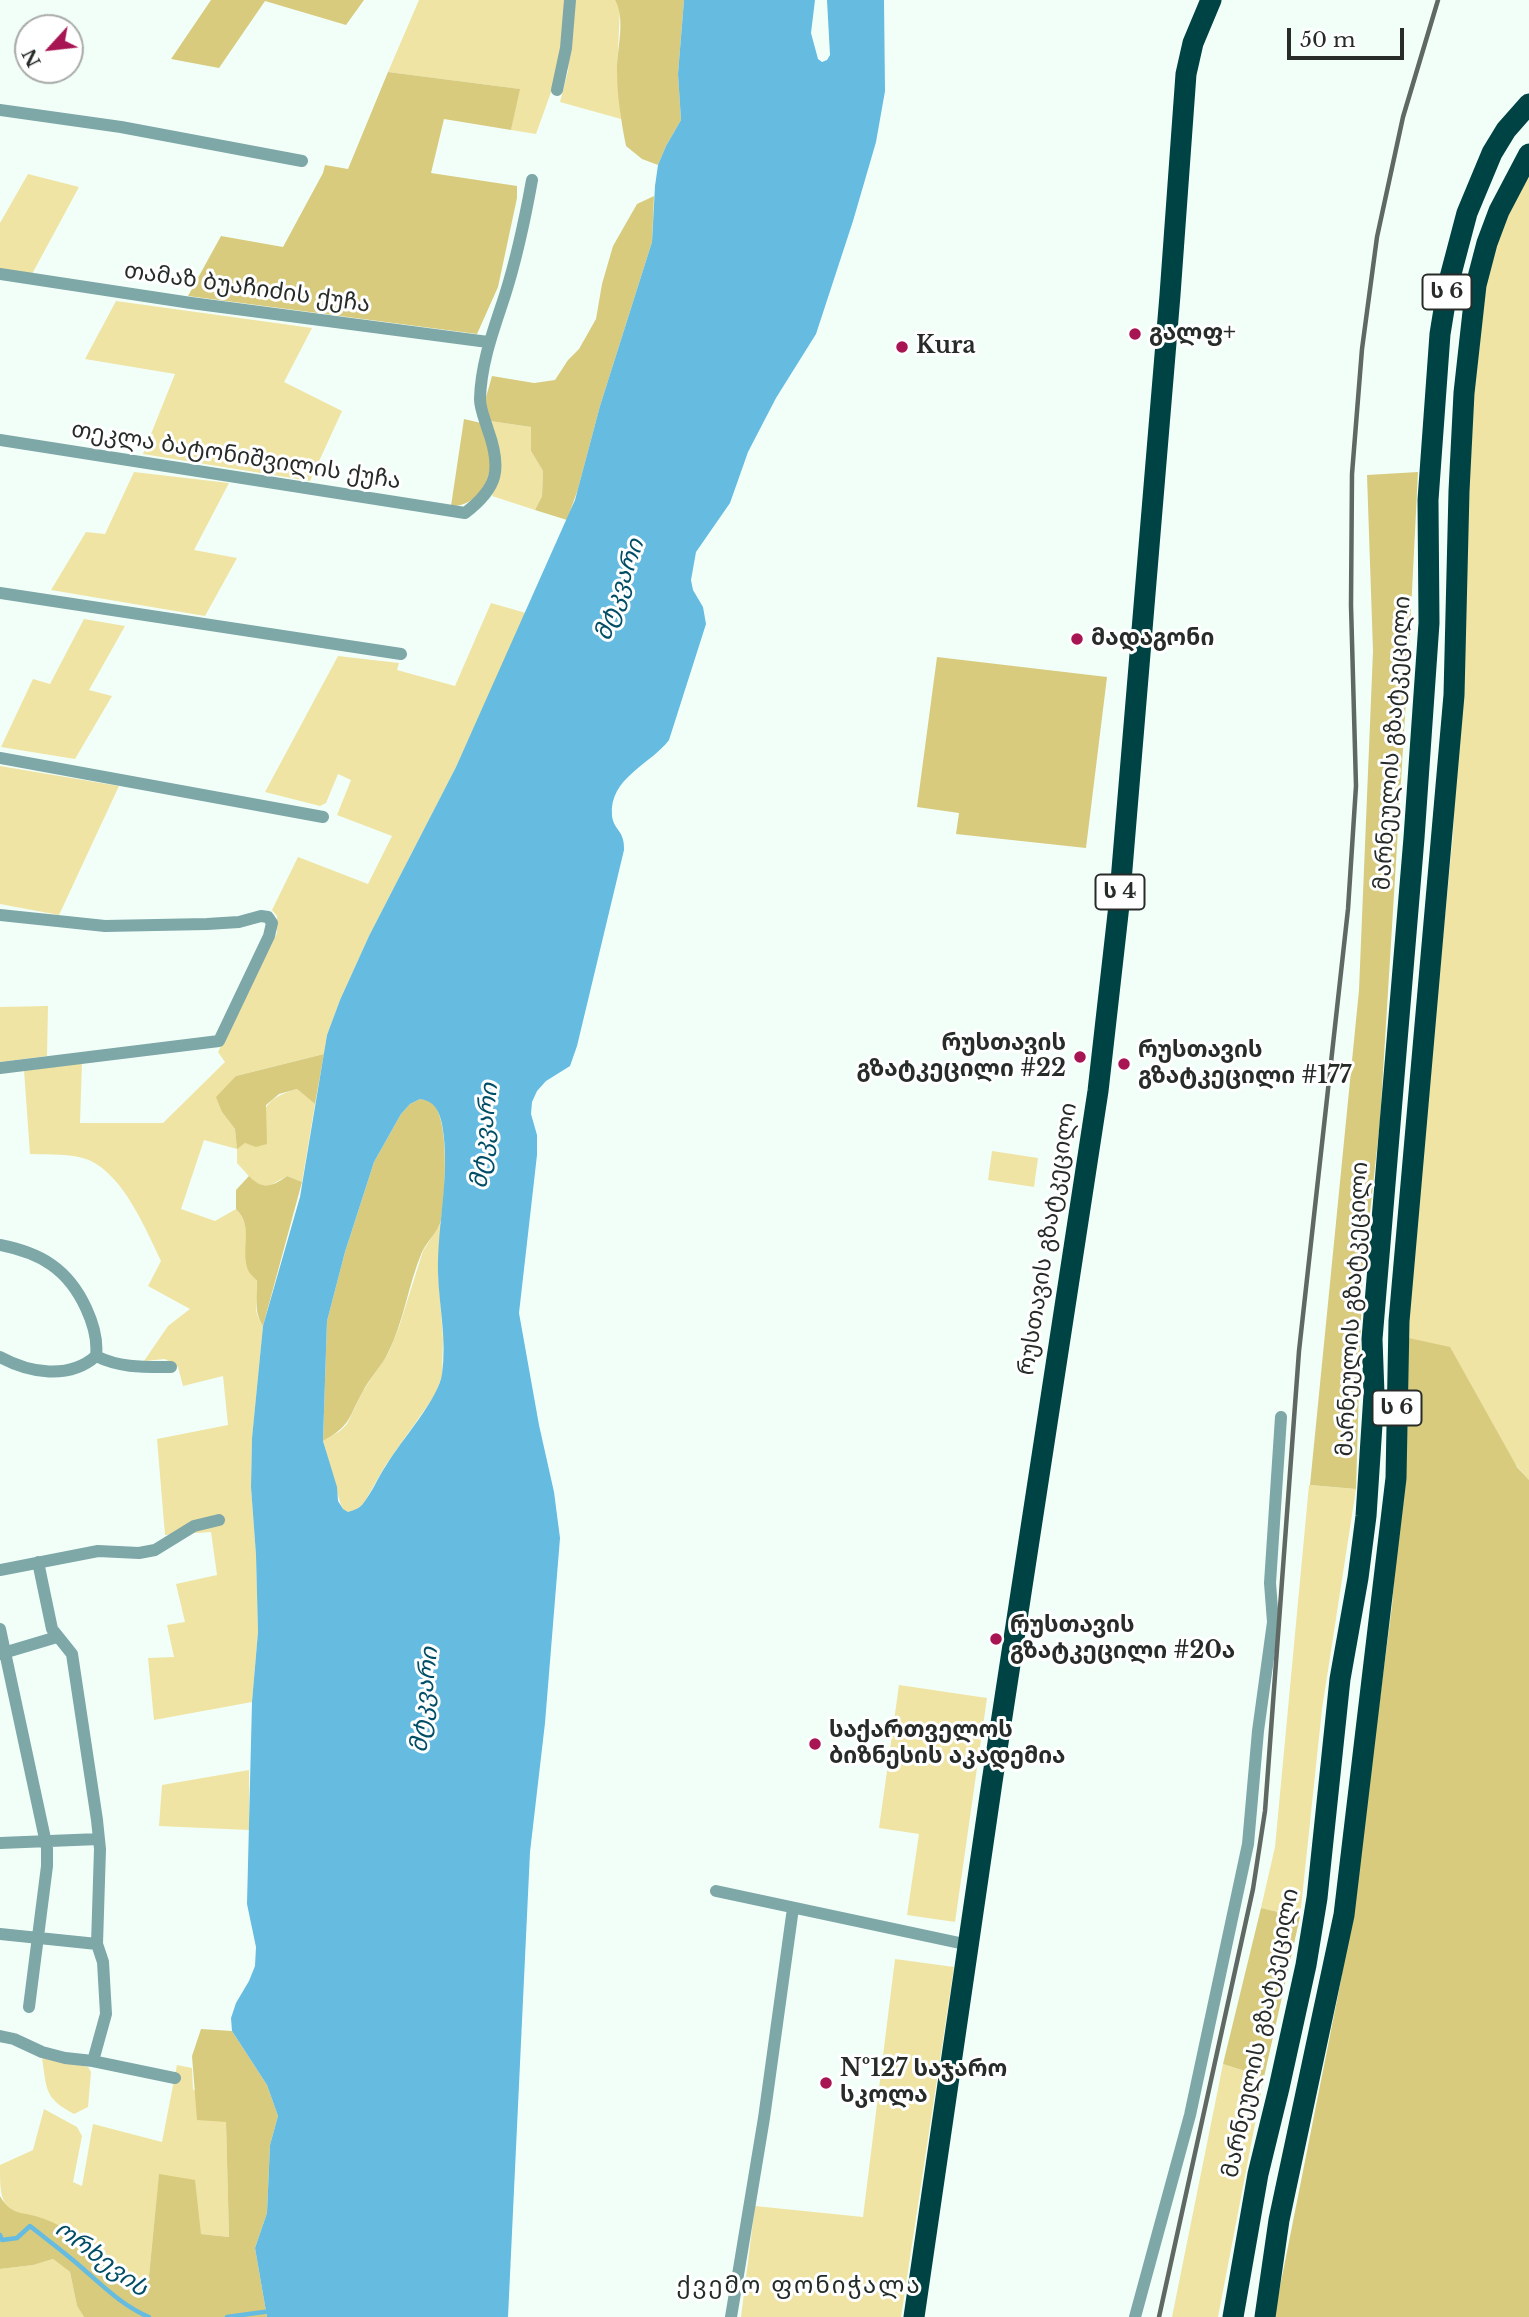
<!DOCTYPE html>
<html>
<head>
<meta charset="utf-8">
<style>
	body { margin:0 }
	#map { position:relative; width:1529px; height:2317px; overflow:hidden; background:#f2fff8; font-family:"Libre Baskerville",serif }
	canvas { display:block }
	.north { position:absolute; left:14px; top:14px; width:70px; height:70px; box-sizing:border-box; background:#fff; border:2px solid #a9aba9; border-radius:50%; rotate:243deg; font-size:19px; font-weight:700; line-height:28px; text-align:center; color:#272c29 }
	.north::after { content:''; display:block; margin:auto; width:24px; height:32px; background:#a71653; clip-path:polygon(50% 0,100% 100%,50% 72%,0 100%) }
	.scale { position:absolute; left:1287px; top:28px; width:117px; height:32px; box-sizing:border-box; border:4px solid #272c29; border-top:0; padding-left:9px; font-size:21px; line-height:24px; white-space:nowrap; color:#272c29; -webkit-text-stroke:5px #fff; paint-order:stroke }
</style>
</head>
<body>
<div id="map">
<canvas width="1529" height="2317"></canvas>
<div class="north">N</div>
<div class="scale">50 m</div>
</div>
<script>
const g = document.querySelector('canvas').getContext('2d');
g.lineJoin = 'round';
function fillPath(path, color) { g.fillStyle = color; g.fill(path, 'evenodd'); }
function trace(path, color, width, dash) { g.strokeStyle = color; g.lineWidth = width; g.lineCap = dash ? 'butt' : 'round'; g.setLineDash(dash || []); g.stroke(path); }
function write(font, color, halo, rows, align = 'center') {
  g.font = font + ' "Libre Baskerville","Noto Sans Georgian",serif'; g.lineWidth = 6; g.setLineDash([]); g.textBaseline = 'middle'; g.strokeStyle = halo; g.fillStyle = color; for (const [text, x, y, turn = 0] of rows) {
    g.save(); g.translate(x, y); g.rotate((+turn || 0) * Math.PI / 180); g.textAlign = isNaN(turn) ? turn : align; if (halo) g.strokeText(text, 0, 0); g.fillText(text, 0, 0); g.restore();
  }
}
const green = new Path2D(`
	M419,0h146l-2,30 -8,51 -19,53 -25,-4 8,-41 -131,-17z
	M574,0h41l5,9 -3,62 4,48 -61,-17 8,-31z
	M1529,166v1314l-125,-143 49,-503 18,-477 26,-123z
	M28,174l51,13 -47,87 -32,-5v-46z
	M116,301l196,27 -28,54 58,29 -32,70 -167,-27 32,-80 -90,-15z
	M490,421l41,6v24l12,20 -1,25 -7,14 -43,-14 6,-16z
	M134,472l95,11 -35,67 43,8 -32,58 -154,-26 35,-58 19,2z
	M491,603l35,10 -70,154 -87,169 -29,64 -13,35 -3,19 -88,22 -14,36 13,17 2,19 8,-5 11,3c8,-34 3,-46 41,-57l18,15 -13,78 -15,-6 -18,10 -13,-2 -19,-21v-14l-33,-9 -23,69 34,12 21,-12c13,13 9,25 11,42 1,11 9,21 10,32 3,18 -7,23 6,43l-11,112 -1,49 5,68 2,77 -6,70 -98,18 -6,-62 26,-1 -7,-32 18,-3 -9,-38 41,-9 -6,-43 -46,3 -8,-96 71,-14 -5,-49 -40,10 -5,-19 -13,-8 -21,2 24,-35 22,-17 -42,-23 13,-25c-16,-33 -37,-85 -72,-101 -18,-7 -40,-5 -59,-6l-6,-84 58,-9 -2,62h83l62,-61 -7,-10 59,-119v-17l-5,-6 26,-53 70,27 24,-48 -55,-21 14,-35 -13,-6 -12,29 -6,3 -55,-14 73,-136 61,7 -2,7 58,16z
	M84,619l41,7 -36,64 23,6 -37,63 -74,-12 32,-68 17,5z
	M0,766l119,20 -60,129 -59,-11z
	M48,1006l-1,50 -47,6v-55z
	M992,1151l46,7 -4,29 -46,-7z
	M441,1223l-3,49 5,67 -1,37 -7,19 -50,71 -21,37 -8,7 -8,2c-1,-1 -3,-1 -5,-3 -3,-3 -17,-59 -20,-68l17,-10 7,-7 16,-33 25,-37 11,-27 24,-76z
	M1309,1485l47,4 -34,220 -22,208 -39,-9 14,-61z
	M899,1685l88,13 -32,224 -48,-7 12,-81 -40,-6z
	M249,1770v60l-90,-4 3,-41z
	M895,1959l59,8 -53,350h-160l14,-111 108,11z
	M42,2058l46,9 3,5 -3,35 -14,7c-30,-16 -27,-24 -32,-56z
	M1223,2064l41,13 -46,240h-46z
	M177,2065l15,3 1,21 33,33 3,115 -28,-3 -42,-57 -10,99 -7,11 -12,-12 -90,-58c-40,-4 -40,-16 -40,-52l33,-15 11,-41 33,18 5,9 -9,46 9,4 11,-62 69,18z
	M53,2259l17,13 7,34 7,11h-84v-48l32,-4z`);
const forest = new Path2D(`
	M211,0h153l-18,25 -81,-24 -46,67 -48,-9z
	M615,0h69l-6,74 3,46 -15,26 -8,19 -16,-6 -16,-13c-5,-25 -9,-51 -9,-76 0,-22 9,-51 -2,-70z
	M388,72l132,17 -9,41 -67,-11 -13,54 86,13v12l-19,89 -21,47 -289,-38 33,-60 62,11 40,-74 2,-8 23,4z
	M654,196l-2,46 -52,164 -22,83 -11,31 -32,-10 7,-14 1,-25 -12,-20v-24l-41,-6 -5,-20 7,-25 42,7 21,-3 13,-20 11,-11 17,-30 6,-35 11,-38 24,-42z
	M464,419l17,4c3,10 10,22 10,32 1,24 -13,52 -40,51z
	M1418,472l-9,179 -29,470 -18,166 -6,202 -46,-4 49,-495 14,-339 -6,-176z
	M937,657l170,20 -21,171 -130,-14 3,-21 -42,-6z
	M324,1054l-9,50 -18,-15 -18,5 -13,11 1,39 -11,3 -11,-4 -8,6 -2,-20 -13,-17 -6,-15 20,-21z
	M420,1099c2,0 9,1 10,2 21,12 15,97 11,119 -2,11 -14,21 -19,32 -14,33 -18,69 -34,101 -7,14 -19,26 -26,40 -14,26 -12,33 -39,48l4,-120 18,-69 29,-90 27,-48 9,-10z
	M249,1176c13,14 23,11 38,0l15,6 -39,144c-10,-16 -5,-28 -6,-45 -2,-3 -6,-6 -8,-9 -10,-21 6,-45 -13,-63v-19z
	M1404,1337l46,10 67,120 12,13v837h-255l67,-337 23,-159 28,-215 14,-177z
	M1261,1908l39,9 -36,160 -41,-13z
	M201,2029l31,2 35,54 11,31 -8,29 -3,68 -12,35 12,69h-183l-7,-11 -7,-34 -17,-13 -20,6 -33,4v-73c12,21 23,15 42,22 8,3 17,7 25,12 24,14 55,36 74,57l8,-11 10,-102 36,6 6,54 28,3 -3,-115 -29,-2 -5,-64z`);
const water = new Path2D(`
	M684,0h131l-4,33 7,26 4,3 5,-2 3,-5 -3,-55h57l1,91 -9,51 -23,79 -37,113 -40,64 -28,54 -18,51 -34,49 -5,28 2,10 10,17 3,17 -37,116c-18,24 -60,38 -57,75 1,15 13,15 12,35l-47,196 -7,20 -24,15 -9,10 -5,11 -1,12 6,21v20l-18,158 20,112 15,67 6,46 -15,185 -15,129 -22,465h-241l-12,-69 12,-35 3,-68 8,-29 -11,-31 -35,-54 -1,-13 5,-15 13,-22 6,-15 1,-19 -9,-43 5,-202 6,-70 -2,-77 -5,-68 1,-49 11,-112 37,-129 27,-162 13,-35 29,-64 87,-169 119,-267 25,-94 52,-164 3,-56 3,-21 8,-19 15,-26 -3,-46zM420,1099c14,2 19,11 22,25 9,49 -5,100 -4,149 1,33 9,67 4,101 -3,24 -41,67 -55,90 -9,13 -15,29 -25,41 -4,4 -8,5 -14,7l-5,-3 -5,-8 -1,-14 -14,-46 4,-120 18,-69 29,-90 27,-48 9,-10z`);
const stream = new Path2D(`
	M0,2235l2,5 15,-2 13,-12c15,12 30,23 44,35 24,20 46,44 75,56
	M227,2317l44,-6`);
const street = new Path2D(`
	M557,90l9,-42 4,-48
	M0,110l121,17 181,34
	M0,274l191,29 297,39
	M0,440l465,73c33,-25 37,-44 23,-83 -3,-10 -8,-21 -8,-31 1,-37 14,-70 25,-104 12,-38 20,-76 27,-115
	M0,593l401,61
	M0,758l323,59
	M0,915l105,11 102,-2 32,-2 22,-6 7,1 4,6 -3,13 -50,105 -219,27
	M0,1245c41,8 68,24 86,63 7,15 12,31 10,48 -27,24 -67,17 -96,1
	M96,1356c24,12 48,11 75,11
	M38,1562l14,67 20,25 25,166 3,29 -3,95 6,18 3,52 -13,47
	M0,1570l98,-19 41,2 16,-3 39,-24 25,-6
	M0,1629l47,219v18l-18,141
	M0,1654l57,-17
	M0,1843l99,-4
	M716,1891l253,54
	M0,1934l97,10
	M0,2036l14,3 28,13 23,6 28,3 82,17
	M731,2317l33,-199 29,-210
	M1135,2317l55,-202 58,-271 10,-113 15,-109 -3,-39 11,-166`);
const highway = new Path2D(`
	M914,2317l78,-535 106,-691 21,-186 51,-610 16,-221 7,-31 18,-43
	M1233,2317l25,-143 21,-86 27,-123 11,-67 23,-219 18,-101 8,-62 8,-122 -2,-55 42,-501 15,-215 -1,-123 12,-166 8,-49 19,-72 25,-60 14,-23 23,-26
	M1265,2317l14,-97 65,-305 52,-437 3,-157 55,-626 5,-204 5,-98 12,-108 11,-42 12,-32 30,-57`);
const rail = new Path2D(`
	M1159,2317l94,-428 12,-78 34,-460 49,-442 8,-123 -5,-181 1,-131 10,-125 15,-112 26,-120 35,-117`);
const markers = [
	[1135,334,7,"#a71653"],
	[902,347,7,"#a71653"],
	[1077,639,7,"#a71653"],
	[1080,1057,7,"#a71653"],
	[1124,1064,7,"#a71653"],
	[996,1639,7,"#a71653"],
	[815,1744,7,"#a71653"],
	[826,2083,7,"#a71653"]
];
const shields = [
	[1447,292,49],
	[1120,892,49],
	[1397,1408,49]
];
const shieldNames = [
	["ს 6",1447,292],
	["ს 4",1120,892],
	["ს 6",1397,1408]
];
const streetNames = [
	["თამაზ ბუაჩიძის ქუჩა",247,288,8],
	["თეკლა ბატონიშვილის ქუჩა",236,456,9],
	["მარნეულის გზატკეცილი",1393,743,-86],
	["რუსთავის გზატკეცილი",1048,1239,-81],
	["მარნეულის გზატკეცილი",1353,1309,-87],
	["მარნეულის გზატკეცილი",1261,2033,-78]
];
const poiNames = [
	["გალფ+",1149,334],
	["Kura",916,347],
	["მადაგონი",1091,639],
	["რუსთავის",1066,1044,"right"],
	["გზატკეცილი #22",1066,1070,"right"],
	["რუსთავის",1138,1051],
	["გზატკეცილი #177",1138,1077],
	["რუსთავის",1010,1626],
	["გზატკეცილი #20ა",1010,1652],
	["საქართველოს",829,1731],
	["ბიზნესის აკადემია",829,1757],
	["№127 საჯარო",840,2070],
	["სკოლა",840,2096]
];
const waterNames = [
	["მტკვარი",620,590,-71],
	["მტკვარი",485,1136,-84],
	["მტკვარი",425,1700,-84],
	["ორხევის",101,2259,37]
];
const neighbourhoodNames = [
	["ქვემო ფონიჭალა",799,2286]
];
fillPath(green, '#efe4a4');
fillPath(forest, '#d8cb7e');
fillPath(water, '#66bbe1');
trace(stream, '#66bbe1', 4.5);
trace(street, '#7ea7a8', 12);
trace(highway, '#004344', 21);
trace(rail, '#606864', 4.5);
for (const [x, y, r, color] of markers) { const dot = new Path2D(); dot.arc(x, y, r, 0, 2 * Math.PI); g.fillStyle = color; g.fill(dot); trace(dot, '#fff', 2.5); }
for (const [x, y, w] of shields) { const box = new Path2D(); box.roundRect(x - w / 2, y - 17.5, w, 35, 5); g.fillStyle = '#fff'; g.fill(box); trace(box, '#272c29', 2); }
write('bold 21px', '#272c29', null, shieldNames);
write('23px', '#272c29', '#fff', streetNames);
write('bold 23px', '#272c29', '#fff', poiNames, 'left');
write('italic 24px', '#004d66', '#fff', waterNames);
g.letterSpacing = '2px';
write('24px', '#232c28', '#fff', neighbourhoodNames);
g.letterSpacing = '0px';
</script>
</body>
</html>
